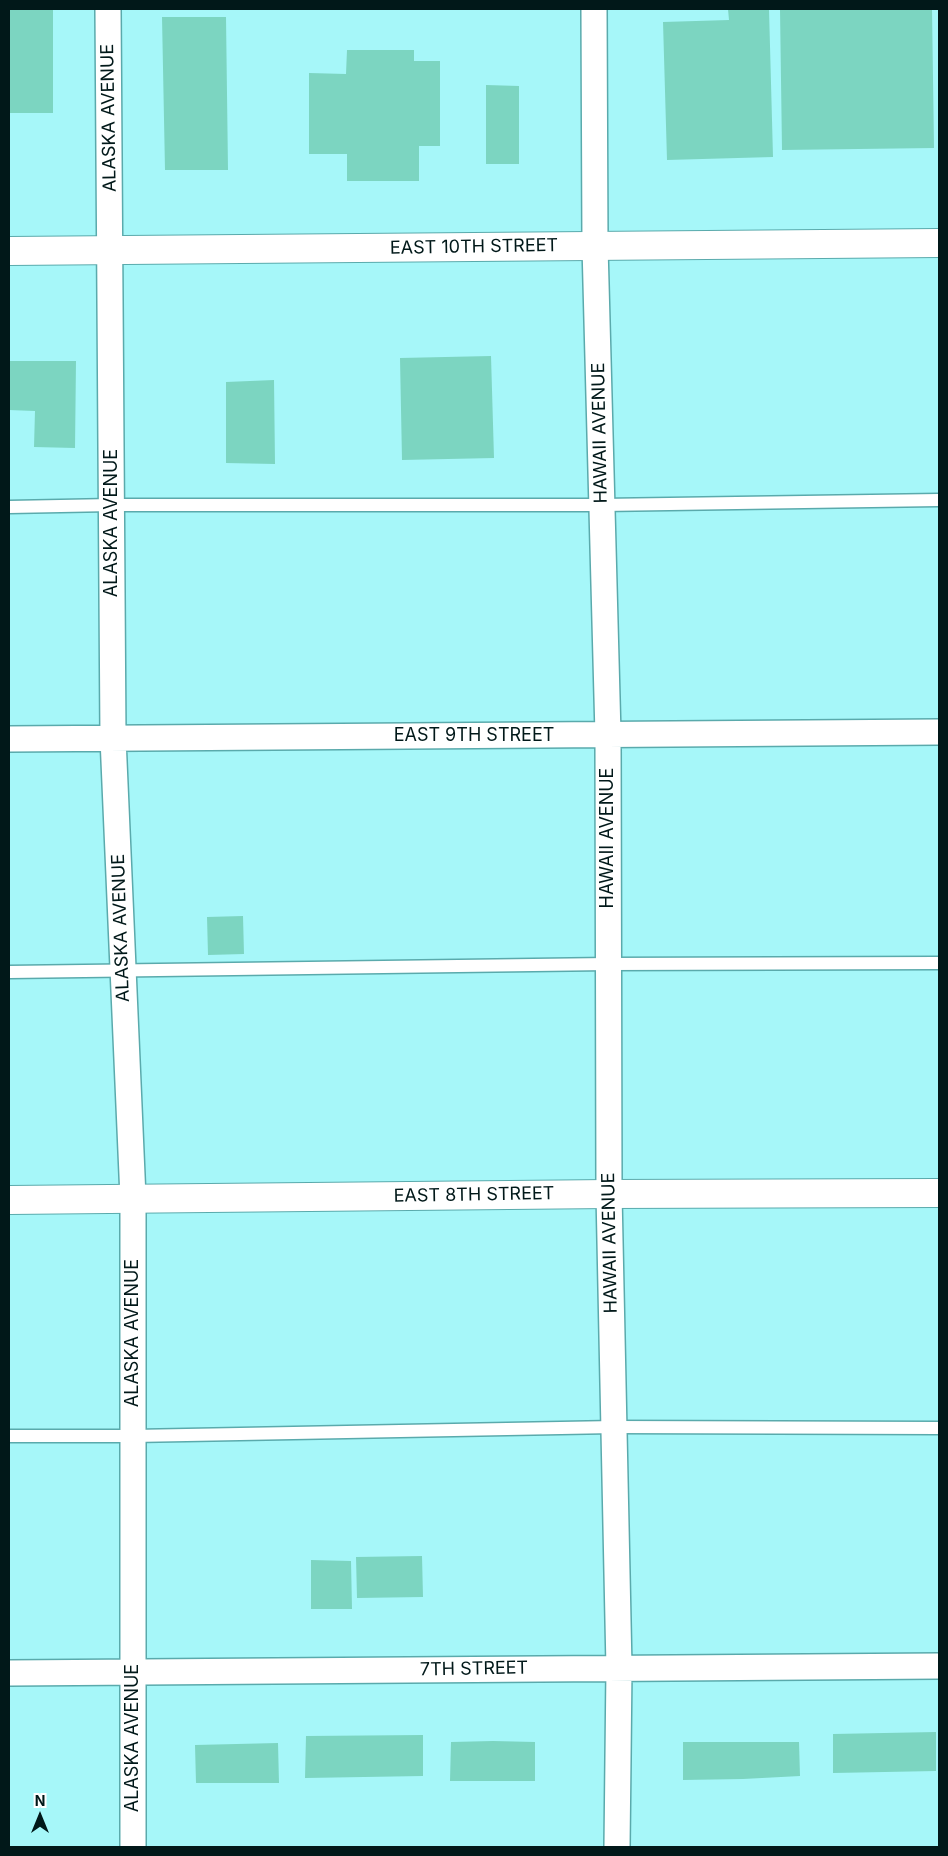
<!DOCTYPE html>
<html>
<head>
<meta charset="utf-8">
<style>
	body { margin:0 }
	#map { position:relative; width:948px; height:1856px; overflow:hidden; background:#a6f7f9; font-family:Inter,sans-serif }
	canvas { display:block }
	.frame { position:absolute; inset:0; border:10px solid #011819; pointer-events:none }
	.north { position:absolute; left:15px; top:1791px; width:50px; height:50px; -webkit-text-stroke:4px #fff; paint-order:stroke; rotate:0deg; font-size:14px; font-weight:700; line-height:20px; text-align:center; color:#011819 }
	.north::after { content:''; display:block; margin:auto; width:18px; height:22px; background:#011819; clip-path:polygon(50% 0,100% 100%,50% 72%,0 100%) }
</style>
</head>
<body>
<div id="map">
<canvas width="948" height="1856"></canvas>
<div class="frame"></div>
<div class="north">N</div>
</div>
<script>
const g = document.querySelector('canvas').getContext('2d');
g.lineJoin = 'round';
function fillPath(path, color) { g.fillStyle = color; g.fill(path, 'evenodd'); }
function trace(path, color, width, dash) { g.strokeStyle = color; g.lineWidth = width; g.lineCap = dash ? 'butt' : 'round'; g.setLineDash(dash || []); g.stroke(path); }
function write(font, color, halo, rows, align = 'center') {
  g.font = font + ' Inter,sans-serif'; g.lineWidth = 4; g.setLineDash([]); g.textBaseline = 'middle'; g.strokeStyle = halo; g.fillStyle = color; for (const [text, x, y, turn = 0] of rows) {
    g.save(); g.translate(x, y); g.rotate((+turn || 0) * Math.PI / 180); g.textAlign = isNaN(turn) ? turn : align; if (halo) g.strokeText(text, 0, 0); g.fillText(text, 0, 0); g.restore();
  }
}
const building = new Path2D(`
	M9,9h44v104h-44z
	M728,9h41l4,148 -106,3 -4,-138 66,-2z
	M780,9h152l2,139 -152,2z
	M162,17h64l2,153h-63z
	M347,50h67v11h26v85h-21v35h-72v-27h-38v-81l37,1z
	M486,85l33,1v78h-33z
	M491,356l3,102 -92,2 -2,-102z
	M9,361h67l-1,87 -41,-1 1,-36 -26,-1z
	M274,380l1,84 -49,-1v-81z
	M243,916l1,38 -36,1 -1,-38z
	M422,1556l1,41 -66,1 -1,-41z
	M311,1560l40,1 1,48h-41z
	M936,1732v39l-103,2v-39z
	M423,1735v41l-118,2 1,-42z
	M493,1741l42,1v39h-85l1,-39z
	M683,1742h116l1,34 -57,3 -60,1z
	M278,1743l1,40h-83l-1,-38z`);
const service = new Path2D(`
	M9,507l103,-2h490l337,-5
	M9,972l599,-8 331,-1
	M9,1436h124l481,-9 325,1`);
const minor = new Path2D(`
	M108,9l5,729 20,460v649
	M594,9l1,237 13,489 1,459 10,474 -2,179
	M9,739l930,-7
	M9,1673l930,-7`);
const tertiary = new Path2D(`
	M9,1200l600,-6 330,-1`);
const secondary = new Path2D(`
	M9,251l930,-8`);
const streetNames = [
	["ALASKA AVENUE",109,118,-91],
	["EAST 10TH STREET",474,247,-1],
	["HAWAII AVENUE",600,433,-91],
	["ALASKA AVENUE",112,523,-90],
	["EAST 9TH STREET",474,736],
	["HAWAII AVENUE",608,838,-90],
	["ALASKA AVENUE",121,928,-92],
	["EAST 8TH STREET",474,1195,-1],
	["HAWAII AVENUE",610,1243,-91],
	["ALASKA AVENUE",133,1333,-90],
	["7TH STREET",474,1669,-1],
	["ALASKA AVENUE",133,1738,-90]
];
fillPath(building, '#7cd5c1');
trace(service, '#5aaaac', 15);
trace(minor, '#5aaaac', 28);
trace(tertiary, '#5aaaac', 30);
trace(secondary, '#5aaaac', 30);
trace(service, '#fff', 12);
trace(minor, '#fff', 25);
trace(tertiary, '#fff', 28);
trace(secondary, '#fff', 28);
write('18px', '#011819', '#fff', streetNames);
</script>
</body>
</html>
